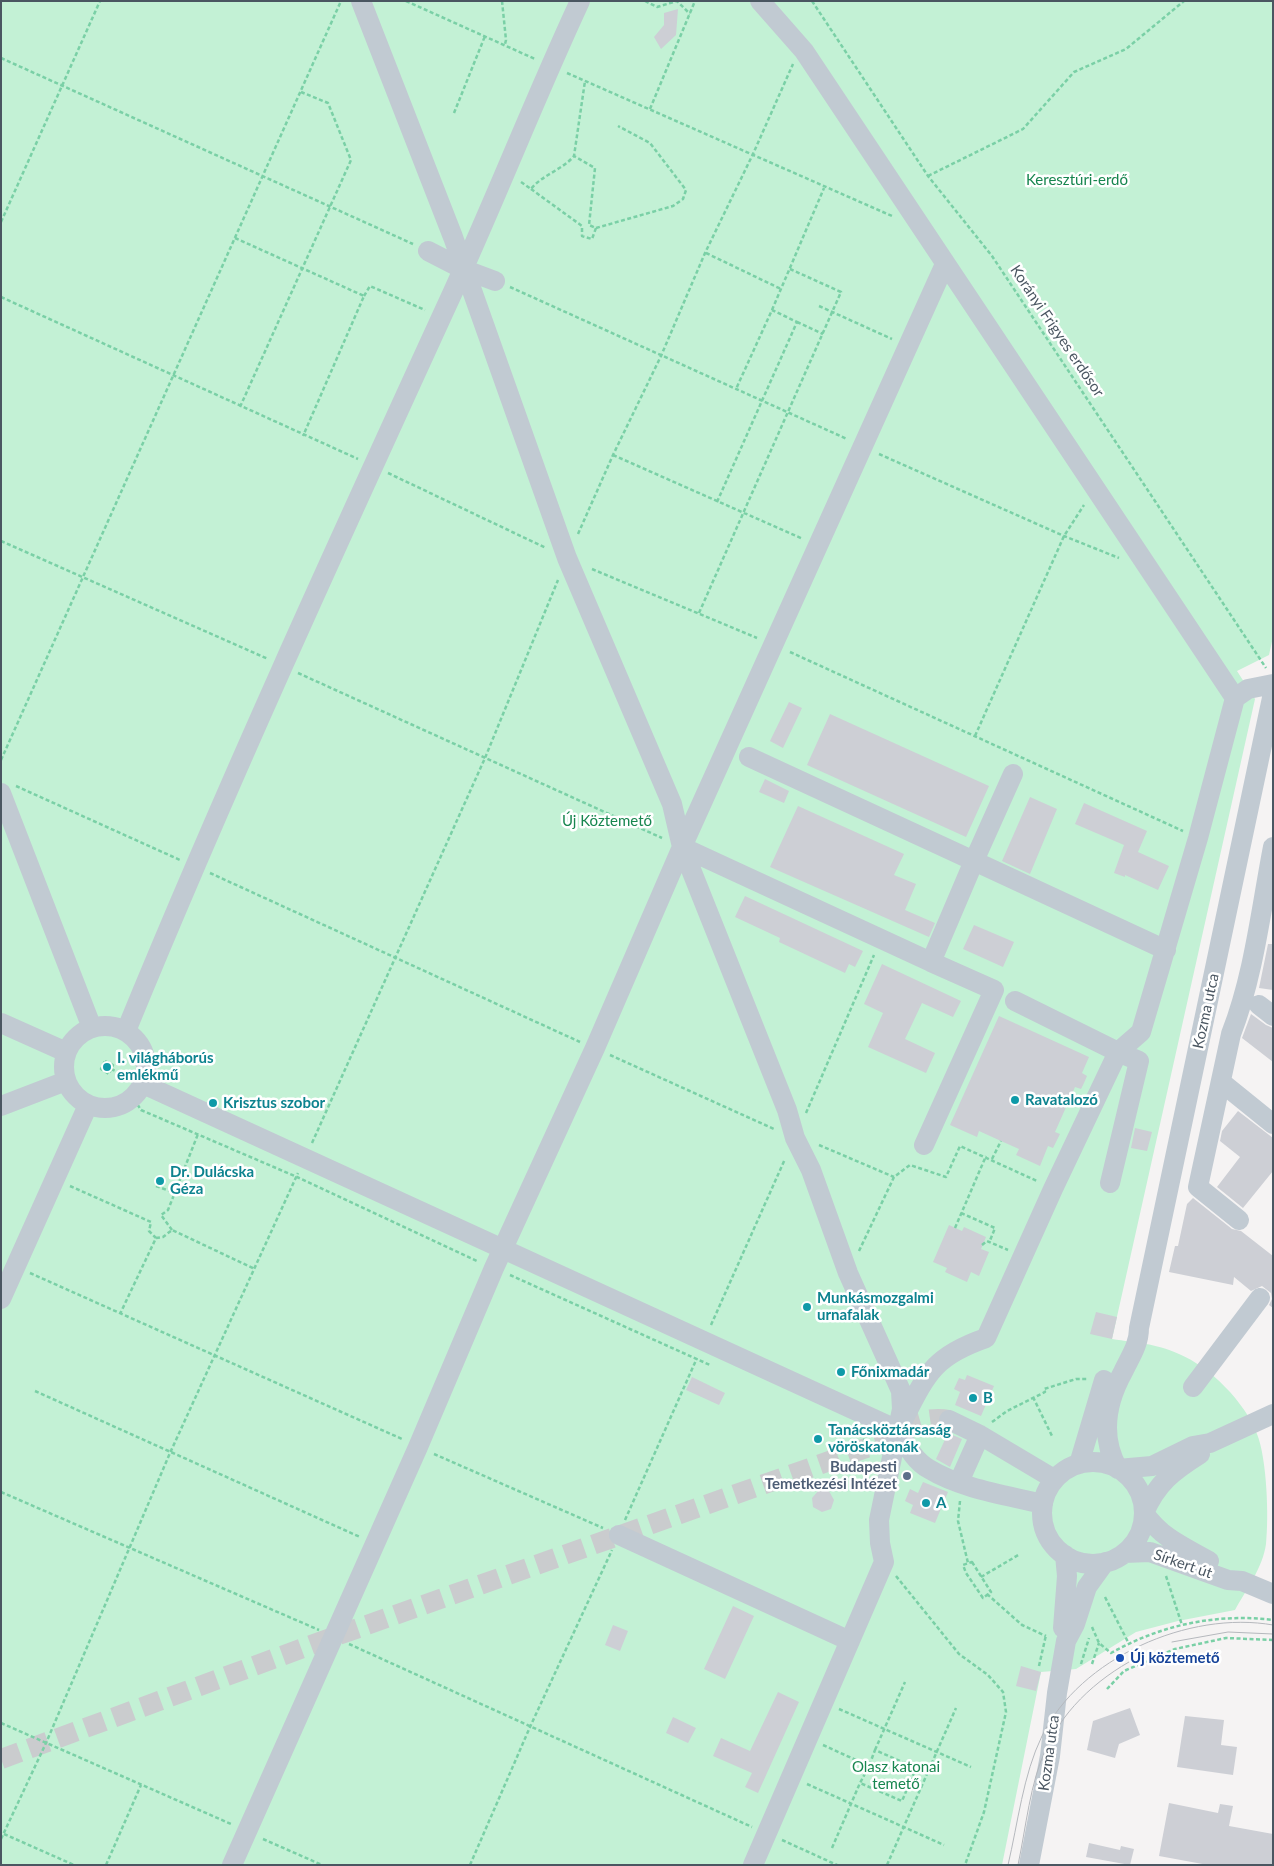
<!DOCTYPE html>
<html>
<head>
<meta charset="utf-8">
<style>
	body { margin:0 }
	#map { position:relative; width:1274px; height:1866px; overflow:hidden; background:#f5f3f3; font-family:Lato,sans-serif }
	canvas { display:block }
	.frame { position:absolute; inset:0; border:2px solid #4a5661; pointer-events:none }
</style>
</head>
<body>
<div id="map">
<canvas width="1274" height="1866"></canvas>
<div class="frame"></div>
</div>
<script>
const g = document.querySelector('canvas').getContext('2d');
g.lineJoin = 'round';
function fillPath(path, color) { g.fillStyle = color; g.fill(path, 'evenodd'); }
function trace(path, color, width, dash) { g.strokeStyle = color; g.lineWidth = width; g.lineCap = dash ? 'butt' : 'round'; g.setLineDash(dash || []); g.stroke(path); }
function write(font, color, halo, rows, align = 'center') {
  g.font = font + ' Lato,sans-serif'; g.lineWidth = 5; g.setLineDash([]); g.textBaseline = 'middle'; g.strokeStyle = halo; g.fillStyle = color; for (const [text, x, y, turn = 0] of rows) {
    g.save(); g.translate(x, y); g.rotate((+turn || 0) * Math.PI / 180); g.textAlign = isNaN(turn) ? turn : align; if (halo) g.strokeText(text, 0, 0); g.fillText(text, 0, 0); g.restore();
  }
}
const green = new Path2D(`
	M1,1h1272v636l-4,18 -32,16 18,28 -143,640c25,4 42,4 67,15 31,13 66,48 78,80 10,25 12,83 9,110 -3,23 -20,46 -31,66l-57,11 -42,11 -60,37 -35,3 -39,193h-1001z`);
const building = new Path2D(`
	M678,9l-2,26 -15,14 -7,-12 10,-12v-12z
	M789,702l13,6 -19,40 -13,-7z
	M830,714l159,72 -23,51 -159,-72z
	M765,779l24,12 -5,12 -25,-11z
	M1030,797l27,12 -27,65 -28,-13z
	M1084,803l63,28 -9,21 31,14 -11,24 -33,-15v2l-11,-4 10,-28 -49,-21z
	M798,806l106,48 -10,21 22,9 -11,26 30,13 -6,14 -159,-70z
	M745,896l118,55 -8,16 -6,-3 -4,9 -66,-31 1,-4 -45,-21z
	M974,925l40,17 -11,25 -40,-18z
	M1268,944h5v46l-14,-2z
	M882,964l79,37 -8,16 -31,-14 -17,36 30,14 -9,20 -58,-26 15,-34 -19,-9z
	M1251,1014l15,11 7,3v34l-31,-24z
	M999,1016l90,41 -7,16 5,3 -3,7 -3,6 -6,-2 -20,45 5,2 -7,14 -5,-2 -8,20 -24,-11 3,-6 -18,-8 -22,-10 -2,6 -27,-12z
	M1238,1111l35,27v33l-30,37 -26,-21 23,-30 -20,-16 2,-10z
	M1135,1128l17,4 -5,19 -16,-3z
	M1193,1198l39,31 9,2 32,25v52l-4,-3 3,-6 -1,-6 -9,-7 -11,5 -17,-14 -1,8 -64,-13 6,-26h3l9,-42z
	M949,1225l13,6 2,-4 22,10 -5,12 8,3 -10,24 -8,-4 -4,10 -22,-10 2,-4 -14,-6z
	M1096,1312l21,5 -5,22 -22,-5z
	M967,1375l27,11 -13,30 -26,-11 5,-13 -6,-3 5,-11 6,2z
	M692,1377l33,16 -6,12 -33,-15z
	M948,1433l14,6 -12,28 -14,-8z
	M923,1482l25,10 -13,31 -25,-10 3,-8 -8,-4 5,-12 8,4z
	M819,1490l10,1 5,9 -3,9 -9,3 -9,-5 -1,-9z
	M733,1606l21,10 -29,63 -21,-10z
	M613,1625l15,6 -8,20 -15,-6z
	M1021,1666l20,6 -5,19 -20,-5z
	M778,1692l21,10 -41,91 -13,-6 7,-14 -39,-17 8,-18 29,13z
	M1130,1708l10,27 -21,9 -4,14 -28,-8 6,-29z
	M1185,1716l39,4 -3,25 16,2 -4,28 -56,-8z
	M673,1717l23,11 -8,15 -22,-10z
	M1169,1803l49,10 2,-9 13,2 -4,20 44,8v31h-65l-49,-9z
	M1089,1843l31,7 1,-4 13,3 -4,16 -44,-8z`);
const minorTunnel = new Path2D(`
	M1,1759l332,-122 550,-195c18,-14 42,-27 66,-22`);
const path = new Path2D(`
	M406,1l129,58
	M502,1l4,39 -1,4
	M645,1l12,6 20,-6 13,13
	M812,1l116,175 64,80 274,412
	M1,58l412,186
	M567,73l325,143
	M650,109l45,-108
	M454,113l31,-77
	M928,176l95,-47 51,-57 52,-23 58,-48
	M521,182l10,7c11,-14 31,-19 43,-33l11,-75
	M531,189l51,37v10l10,3 4,-11 -7,-3 6,-57 -21,-12
	M1,222l99,-221
	M596,228l77,-22 10,-7 3,-9 -36,-47 -32,-17
	M235,238l129,58 -61,140
	M706,253l75,36
	M510,287l337,152
	M364,296l6,-10 55,24
	M1,297l357,162
	M819,306l73,33
	M772,310l52,-122
	M797,322l26,12
	M240,407l111,-247 -23,-57 -27,-11
	M879,454l185,82 55,22
	M613,455l190,84
	M388,473l158,75
	M717,502l80,-180 -25,-12 -36,79
	M578,534l35,-79 48,-99 44,-103 48,-99 40,-90
	M1,541l267,118
	M592,569l165,69
	M699,613l142,-321 -51,-23
	M790,652l393,179
	M298,673l364,165
	M975,736l89,-200 20,-31
	M1,760l340,-759
	M16,786l164,74
	M210,873l370,169
	M610,1055l164,74
	M105,1061l8,4 -4,9 -8,-5z
	M111,1069l17,8
	M134,1099l7,11 156,67 180,84
	M806,1113l68,-158
	M312,1143l173,-385 73,-178
	M819,1145l75,32
	M992,1159l9,-18
	M70,1186l81,36 -2,9 7,7 -36,76
	M156,1186l19,7
	M961,1213l34,15 -6,15
	M955,1228l31,-72
	M172,1230l-11,-15 7,-5 30,-76
	M156,1238l7,-1 9,-7 83,39
	M982,1245l5,-4 21,9
	M859,1251l35,-74 16,-12 36,12 14,-31 77,35
	M30,1273l372,166
	M510,1275l200,90
	M711,1325l74,-166
	M35,1391l325,146
	M1033,1397l19,39
	M992,1422l15,-11 38,-19 -1,-3 32,-10h11
	M863,1449l2,-16
	M434,1454l169,74
	M1,1492l318,138
	M960,1501l-2,20 10,42
	M625,1520l72,-162
	M972,1562l19,30 -8,6 -17,-25 -3,-8z
	M896,1576l63,78 29,21 15,17 3,20 -22,100 -19,53
	M1166,1576l16,49
	M981,1577l39,-23
	M987,1594l35,31 24,11
	M1105,1597l24,47
	M1092,1627l7,16 12,10c50,-28 105,-40 162,-33
	M349,1644l403,183
	M1081,1664l8,-26
	M1092,1664l7,-21
	M1039,1666l7,-31
	M1107,1689l17,-18 51,-22 51,-11 47,2
	M839,1709l132,58
	M1,1723l230,101
	M823,1745l46,21 -9,17 42,18 14,-33 -41,-18 -6,16
	M875,1750l30,-68
	M807,1784l137,61
	M4,1834l70,31
	M1,1839l45,-96 124,-290 128,-280
	M263,1839l59,26
	M782,1840l55,25
	M832,1848l28,-65
	M106,1865l35,-80
	M470,1865l60,-138 82,-177
	M887,1865l69,-157`);
const minor = new Path2D(`
	M361,1l92,236 114,321 105,246 10,43 105,263 8,28 16,32 37,103 53,118 1,18 -23,111 1,23 4,19 -131,303
	M760,1l44,50 431,647 -37,140 -57,194 -23,20 21,9 -29,122
	M428,251l35,18 32,12
	M1235,698l13,-9 25,-5
	M749,757l225,104 -43,101 63,28 -70,155
	M1013,774l-39,87 192,89
	M1,793l91,235
	M682,847l249,115
	M1259,1005l14,11
	M1,1023l65,29
	M64 1067a41 41 0 1 1 82 0a41 41 0 1 1-82 0Z
	M126,1031c100,-244 210,-484 320,-724 47,-101 87,-205 134,-306
	M1221,1082l52,42
	M143,1084l755,346c8,14 16,31 31,39 33,20 77,26 114,35
	M1,1106l65,-25
	M1239,1220l-41,-33 33,-153c23,-59 30,-125 42,-187
	M1,1299l87,-194
	M1193,1387l67,-89
	M903,1420c24,-47 31,-64 83,-82l67,-149 65,-137 -103,-51
	M949,1420l31,15 74,44
	M1042 1513a51 51 0 1 1 102 0a51 51 0 1 1-102 0Z
	M1079,1464l25,-84
	M1118,1469c-18,-32 -12,-66 5,-97 7,-15 16,-27 16,-44l134,-635
	M1118,1469l34,-3 41,-20 17,-3 63,-29
	M959,1482l21,-47
	M1144,1513c18,25 38,33 65,48
	M1144,1513c13,-30 29,-42 56,-59
	M619,1535l231,106
	M1124,1553l26,-1 78,28 14,1 31,13
	M1063,1628l4,-52 -2,-21
	M232,1865l186,-418 76,-179 101,-220 87,-201 263,-583
	M1029,1865l21,-109 7,-63 9,-52 9,-17 12,-37 18,-25`);
const tram = new Path2D(`
	M1172,1642l56,-10 45,2
	M1008,1865c10,-42 15,-90 34,-129 38,-78 147,-126 231,-111
	M1018,1865c8,-37 12,-83 28,-116 19,-43 57,-75 98,-95`);
const markers = [
	[107,1067,5,"#0f9aa8"],
	[1015,1100,5,"#0f9aa8"],
	[213,1103,5,"#0f9aa8"],
	[160,1181,5,"#0f9aa8"],
	[807,1307,5,"#0f9aa8"],
	[841,1372,5,"#0f9aa8"],
	[973,1398,5,"#0f9aa8"],
	[818,1439,5,"#0f9aa8"],
	[907,1476,5,"#5c6f8a"],
	[926,1503,5,"#0f9aa8"],
	[1120,1658,5,"#1a4fb4"]
];
const parkNames = [
	["Keresztúri-erdő",1077,180],
	["Új Köztemető",607,821],
	["Olasz katonai",896,1767],
	["temető",896,1784]
];
const streetNames = [
	["Korányi Frigyes erdősor",1057,331,56],
	["Kozma utca",1206,1011,-78],
	["Sírkert út",1183,1564,19],
	["Kozma utca",1049,1753,-82]
];
const cultureNames = [
	["I. világháborús",117,1058],
	["emlékmű",117,1075],
	["Ravatalozó",1025,1100],
	["Krisztus szobor",223,1103],
	["Dr. Dulácska",170,1172],
	["Géza",170,1189],
	["Munkásmozgalmi",817,1298],
	["urnafalak",817,1315],
	["Főnixmadár",851,1372],
	["B",983,1398],
	["Tanácsköztársaság",828,1430],
	["vöröskatonák",828,1447],
	["A",936,1503]
];
const serviceNames = [
	["Budapesti",897,1467],
	["Temetkezési Intézet",897,1484]
];
const transitNames = [
	["Új köztemető",1130,1658]
];
fillPath(green, '#c3f1d5');
fillPath(building, '#cdcfd5');
trace(minorTunnel, '#caccce', 20, [20, 10]);
trace(path, '#7ad0a6', 2.5, [4, 2.5]);
trace(minor, '#c1cad2', 20);
trace(tram, '#b5b8bd', 1);
for (const [x, y, r, color] of markers) { const dot = new Path2D(); dot.arc(x, y, r, 0, 2 * Math.PI); g.fillStyle = color; g.fill(dot); trace(dot, '#fff', 2); }
write('15px', '#17864f', '#fff', parkNames);
write('15px', '#4a5661', '#fff', streetNames);
write('bold 15px', '#0d838f', '#fff', cultureNames, 'left');
write('bold 15px', '#4e5e75', '#fff', serviceNames, 'right');
write('bold 15px', '#164399', '#fff', transitNames, 'left');
</script>
</body>
</html>
